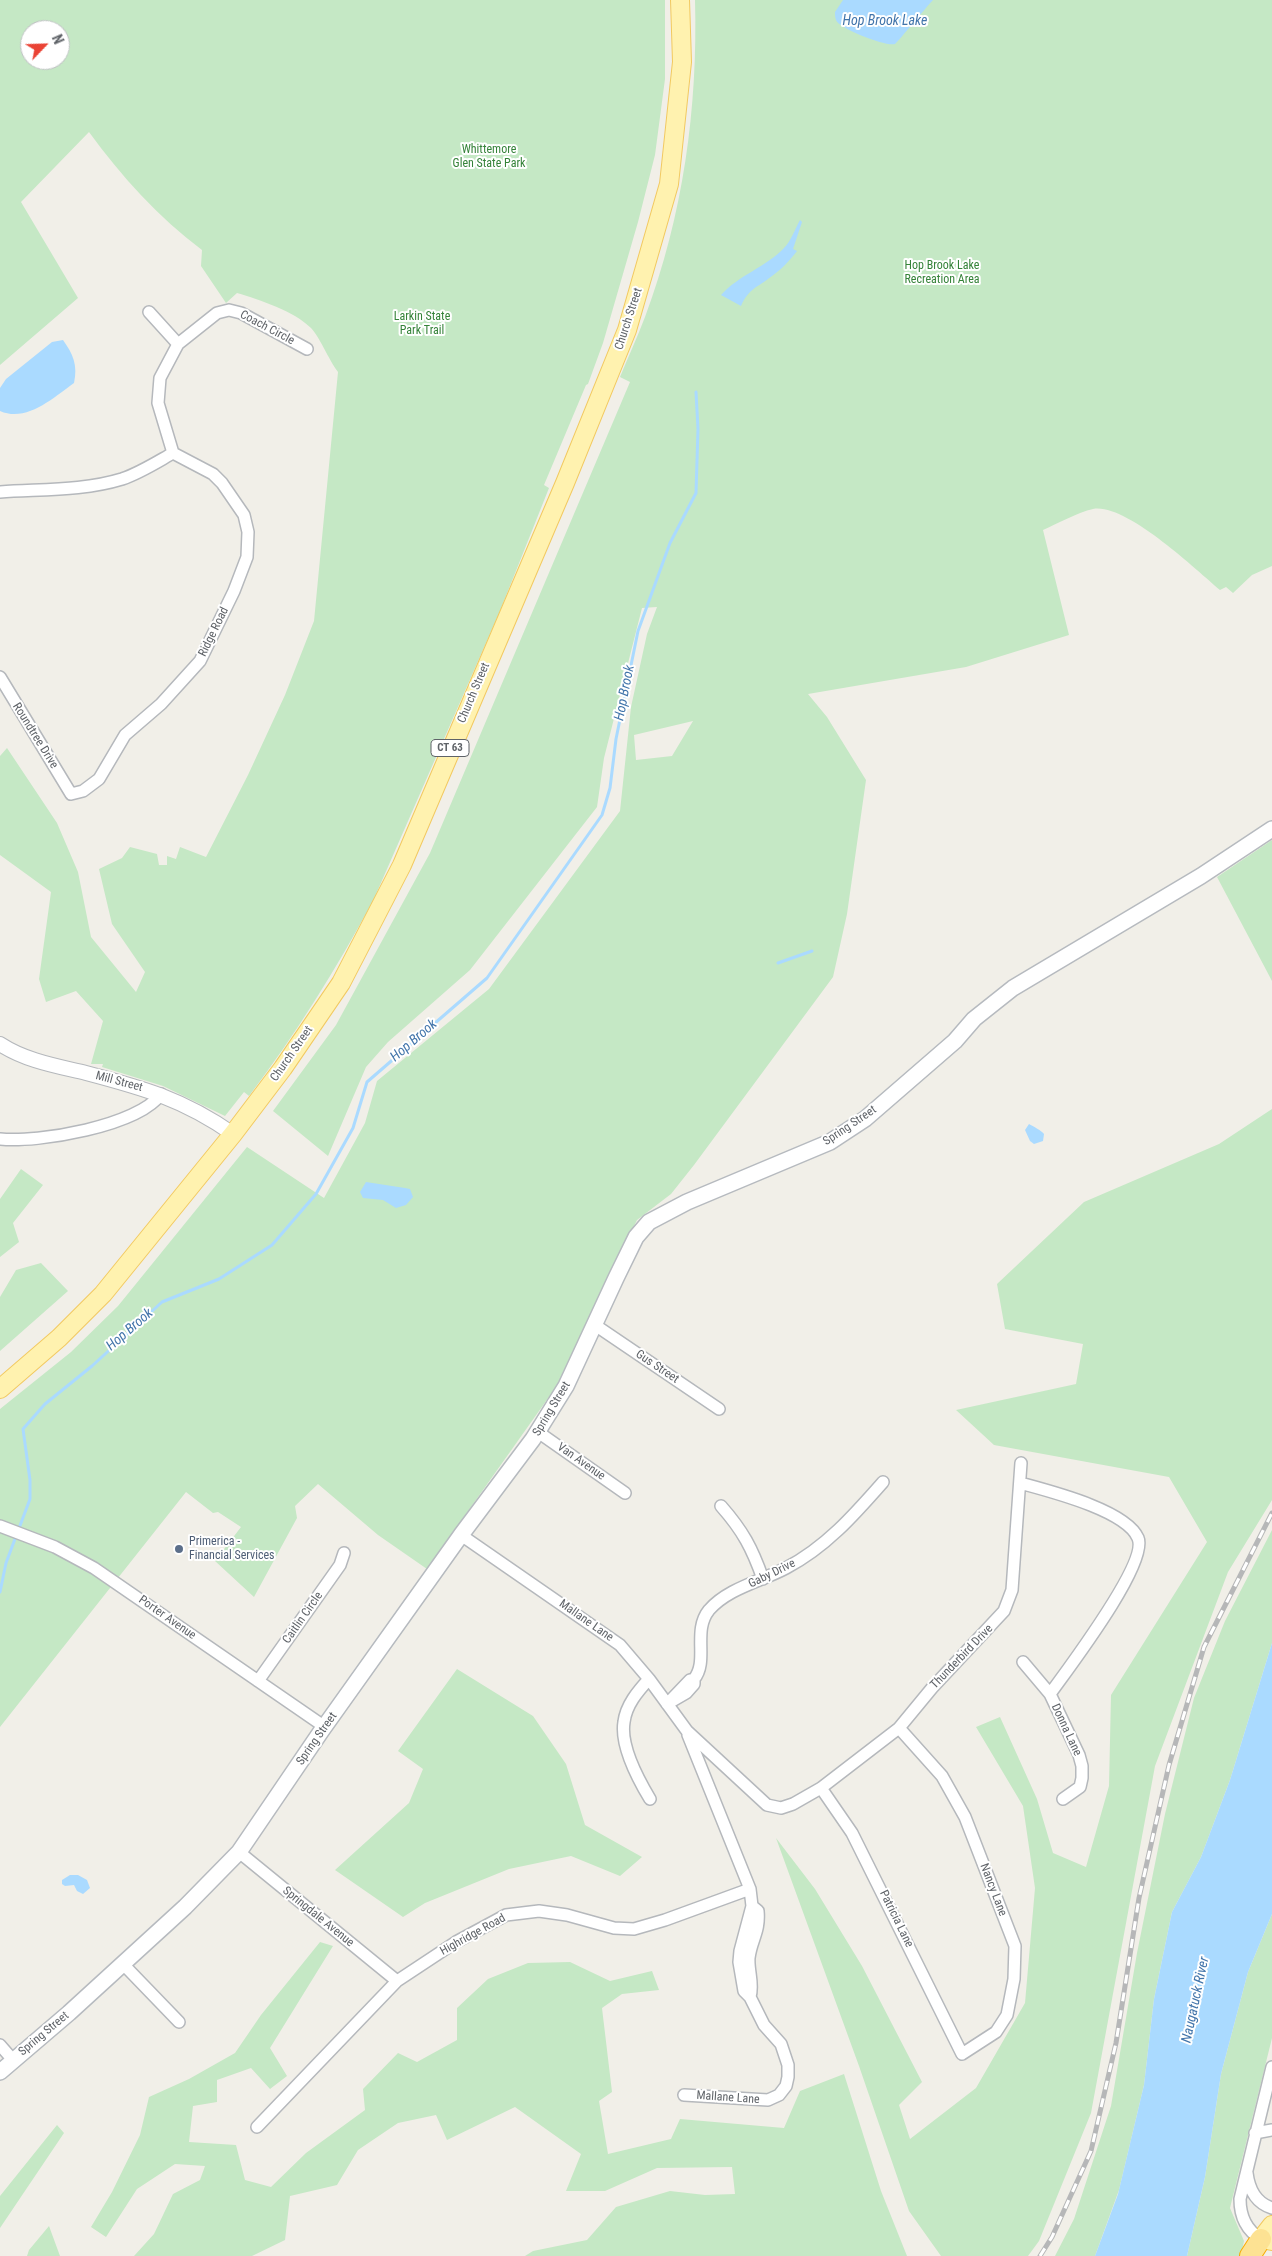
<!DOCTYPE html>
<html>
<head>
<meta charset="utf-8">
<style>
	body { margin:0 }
	#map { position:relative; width:1272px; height:2256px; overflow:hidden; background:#f1efe8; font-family:"Roboto Condensed",sans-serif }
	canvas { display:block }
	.north { position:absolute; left:20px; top:20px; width:50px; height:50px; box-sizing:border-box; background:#fff; border:1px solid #bfc1c3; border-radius:50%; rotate:66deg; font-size:14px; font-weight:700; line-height:20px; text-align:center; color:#5f6368 }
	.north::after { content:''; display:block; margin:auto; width:18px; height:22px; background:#ea4335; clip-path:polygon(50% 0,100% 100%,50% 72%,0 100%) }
</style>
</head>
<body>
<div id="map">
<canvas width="1272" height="2256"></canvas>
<div class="north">N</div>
</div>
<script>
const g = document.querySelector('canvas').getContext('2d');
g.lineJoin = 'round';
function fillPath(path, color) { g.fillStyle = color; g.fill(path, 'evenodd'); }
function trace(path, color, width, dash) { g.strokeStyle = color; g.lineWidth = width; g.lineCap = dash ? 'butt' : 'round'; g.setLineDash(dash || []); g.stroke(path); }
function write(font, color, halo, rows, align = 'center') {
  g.font = font + ' "Roboto Condensed",sans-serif'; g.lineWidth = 4; g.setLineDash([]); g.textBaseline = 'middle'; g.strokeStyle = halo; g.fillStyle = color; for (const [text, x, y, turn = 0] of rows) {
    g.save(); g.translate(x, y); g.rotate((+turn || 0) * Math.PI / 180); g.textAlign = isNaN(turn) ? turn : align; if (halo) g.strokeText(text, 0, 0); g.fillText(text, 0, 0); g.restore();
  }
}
const green = new Path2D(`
	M0,0h665v79l-10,76 -17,67 -35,121 -15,41 -2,1 -42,100 5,3 -49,123 -127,290c-37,68 -77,133 -124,195l-5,-4 -19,24 -62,-30 -61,-19 1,-3h-12l12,-43 -27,-30 -30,11 -7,-23 12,-87 -51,-37v-99l7,-8 50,75 21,49 13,65 45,55 9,-20 -33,-48 -13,-55 23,-11 8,-11 27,7 2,11h8v-9l9,3 4,-12 26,10 42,-82 37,-80 29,-74 24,-249c-9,-12 -19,-36 -27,-44 -17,-17 -51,-28 -74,-35l-11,10 -25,-37 1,-16c-44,-33 -80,-73 -113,-118l-68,70 57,96 -78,67zM30,30h30v30h-30z
	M695,0h577v566l-20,9 -19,18 -7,-6 -6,3c-25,-21 -94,-87 -127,-81 -15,3 -36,15 -50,21l26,105 -103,32 -158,27 19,23 39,63 -19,134 -14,63 -139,188 -23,29 -34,26 -81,167 -129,182 -49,-34 -60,-51 -23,22 2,12 -43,79 -39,-36 26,-34 -23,-15 -5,1 -27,-21 -186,235v-318l71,-57 47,-46 129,-159 77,51 41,-75 12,-42 112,-92 131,-178 11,-104 16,-73 10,-27 -15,1 -38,150 -7,49 -127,163 -82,72 -22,25 -38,89 -55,-45 63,-86 94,-172 200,-471 -10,-5c8,-20 17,-39 25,-60 38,-101 53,-209 50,-317zM693,721l-21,35 -36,4 -2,-25z
	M1272,840v141l-55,-104z
	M1272,1109v391l-44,72 -73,194 -64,347 -52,128 -11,15h-87l-32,-45 -50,-145 -83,-228 39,51 47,77 60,116 -23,23 11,34 66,-51 49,-85 10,-115 -12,-82 -47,-79 24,-10 37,82 16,54 33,14 23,-81 2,-91 96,-153 -38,-65 -175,-32 -38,-35 120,-26 7,-40 -78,-15 -8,-45 87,-82 135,-58z
	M21,1169l22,16 -30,38 6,19 -19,15v-58z
	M41,1263l27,28 -68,60v-54l16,-27z
	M1272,1530v113l-42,137 -29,77 -29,55 -18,87 -10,86 -25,105 -24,66h-40l19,-37 37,-113 26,-153 28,-139 29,-116 31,-77z
	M457,1669l76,47 33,48 19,61 57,32 -22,19 -49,-20 -62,13 -84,34 -22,14 -68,-47 74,-67 14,-34 -25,-18z
	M1272,1914v124l-42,170 14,33 -3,15h-54l18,-79 16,-103 27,-102z
	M320,1942l13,4 -63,102 17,28 -17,13 -19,-21 -34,12v22l-24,4 -4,36 47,3 9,35 26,7 35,-34 59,-43 -2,-21 35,-36 19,9 40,-22v-32l31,-29 40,-16 42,-1 40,19 42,-10 7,19 -37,4 -20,14 10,84 -13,9 9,53 63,-15 9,-20 104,9 16,-37 44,-17 37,117 26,65h-382l8,-5 54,-11 29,-33 54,-16 35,4 30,-1 -3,-27 -75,1 -52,23h-39l15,-37 -66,-47 -68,33 -11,-25 -38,8 -40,27 -21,35 -47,11 -5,44 -33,16h-118l20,-22 19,-40 27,-14 5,-14 -30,-2 -38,25 -31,48 -15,-10 21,-35 28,-57 9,-38 40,-18 46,-26 26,-38z
	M57,2125l7,8 -64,95v-32z
	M49,2226l11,30h-33l2,-6z`);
const water = new Path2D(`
	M843,0h90c-6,6 -35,42 -38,44 -8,3 -56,-15 -59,-24 -1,-3 -1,-5 -1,-8z
	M800,220l2,2 -9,27 4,2c-8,10 -15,18 -25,25 -15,12 -23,12 -31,30l-20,-11c18,-20 45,-28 63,-47 7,-7 11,-19 16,-28z
	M63,340c10,14 15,25 11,43 -20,14 -47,40 -74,28v-23l6,-9 46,-37z
	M1029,1124c4,2 13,7 15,10l-1,7 -9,3 -4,-3 -5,-11z
	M366,1182l39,6 5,1 3,8 -7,8 -10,3 -13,-8 -20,-2 -3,-6z
	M1272,1643v271l-24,58 -27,102 -16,103 -18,79h-92l23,-62 26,-109 10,-86 18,-87 29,-55 29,-77z
	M70,1875h8l9,5 3,8 -7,6 -6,-3 -3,-6 -9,1 -3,-2v-4z`);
const stream = new Path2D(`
	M778,963l34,-12
	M0,1592l6,-29 24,-64v-19l-7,-51 22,-25 47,-38 70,-64 57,-23 53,-34 44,-51 37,-66 14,-46 120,-104 115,-163 8,-27 6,-49 22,-108 32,-88 26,-50 2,-64 -2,-37`);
const minor = new Path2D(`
	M149,312l29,32
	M173,453l-15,-50 2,-25 18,-34 39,-31 12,-3 12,3 66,36
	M0,492c41,-3 83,-1 122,-13 18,-6 35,-17 51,-26
	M0,677l71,117 12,-3 16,-12 26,-44 36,-31 39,-43 34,-70 13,-34 1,-25 -4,-17 -22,-32 -9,-9 -40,-21
	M0,1139c38,4 138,-13 161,-45
	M595,1325l124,84
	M538,1432l87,61
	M1020,1483c29,8 106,27 118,55 11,25 -71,132 -88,156
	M721,1506c22,25 31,42 42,73
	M0,1526l55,21 39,21 231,159
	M461,1535l159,110 29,34 38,52 80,74 14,3 12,-4 28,-16 78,-60 33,-40 72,-77 8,-21 9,-127
	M1023,1662l27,32 29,61 3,11v12l-2,9 -17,12
	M649,1679c-11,12 -23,26 -25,43 -4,24 14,57 26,77
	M694,1679c15,-18 -2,-48 15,-69 19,-22 53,-29 77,-42 40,-21 68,-53 97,-86
	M694,1679v5l-8,9 -19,11 23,-24z
	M258,1681l82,-116 4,-12
	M688,1735l62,154 2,17 -12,45 -1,11 5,29 6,6c4,-13 -2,-26 -1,-39 2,-18 11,-26 9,-47l-6,-5
	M821,1788l31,45 110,221 34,-22 11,-17 7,-36 1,-33 -50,-129 -23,-41 -43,-48
	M239,1852l158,129
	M123,1964l56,58
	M0,2045l13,15
	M684,2095l84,5 11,-5 7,-9 2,-9v-12l-7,-21 -17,-19 -14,-28
	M257,2127l140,-146 59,-39 50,-27 33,-4 28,4 47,13 20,1 31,-9 85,-31
	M1255,2133l17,-3
	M1247,2173c2,16 9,30 25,35
	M1261,2239c-15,-9 -21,-23 -21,-40l32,-132`);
const tertiary = new Path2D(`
	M0,1044c26,17 57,22 86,29 57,15 97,26 147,61`);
const secondary = new Path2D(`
	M0,2072l69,-59 116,-106 54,-55 83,-122 139,-195 72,-96 33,-53 50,-108 20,-41 13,-15 38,-20 143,-60 35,-23 90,-78 19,-22 39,-31 188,-112 71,-47`);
const primary = new Path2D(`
	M0,1389l59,-51 44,-44 130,-160 50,-66 58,-85 61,-118 163,-382 62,-153 42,-146 13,-122 -2,-62
	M1272,2225l-11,14 11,2`);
const motorway = new Path2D(`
	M1250,2256l11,-17`);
const rail = new Path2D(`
	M1040,2256l12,-19 39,-86 25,-108 23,-145 30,-133 35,-118 68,-134`);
const markers = [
	[179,1549,5,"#5c6f8a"]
];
const shields = [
	[450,748,38]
];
const shieldNames = [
	["CT 63",450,748]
];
const parkNames = [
	["Whittemore",489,150],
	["Glen State Park",489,164],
	["Hop Brook Lake",942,266],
	["Recreation Area",942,280],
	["Larkin State",422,317],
	["Park Trail",422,331]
];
const streetNames = [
	["Church Street",629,319,-72],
	["Coach Circle",267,328,28],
	["Ridge Road",214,632,-64],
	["Church Street",474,693,-67],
	["Roundtree Drive",35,736,58],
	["Church Street",292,1054,-55],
	["Mill Street",119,1082,15],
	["Spring Street",850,1126,-34],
	["Gus Street",657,1367,34],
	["Spring Street",552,1409,-59],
	["Van Avenue",581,1462,35],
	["Gaby Drive",772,1574,-26],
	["Porter Avenue",167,1618,35],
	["Caitlin Circle",303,1618,-55],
	["Mallane Lane",586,1621,35],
	["Thunderbird Drive",962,1657,-46],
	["Donna Lane",1066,1730,65],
	["Spring Street",317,1739,-55],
	["Nancy Lane",993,1890,69],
	["Springdale Avenue",318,1917,39],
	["Patricia Lane",896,1919,64],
	["Highridge Road",473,1935,-29],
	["Spring Street",44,2034,-40],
	["Mallane Lane",728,2098,4]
];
const serviceNames = [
	["Primerica -",189,1542],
	["Financial Services",189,1556]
];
const waterNames = [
	["Hop Brook Lake",885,21],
	["Hop Brook",625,693,-79],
	["Hop Brook",414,1041,-41],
	["Hop Brook",130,1330,-41],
	["Naugatuck River",1196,2000,-78]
];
fillPath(green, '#c5e8c5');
fillPath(water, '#aadaff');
trace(stream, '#aadaff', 3);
trace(minor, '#b5b8bc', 14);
trace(tertiary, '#b5b8bc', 16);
trace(secondary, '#b6babf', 18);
trace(primary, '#f2c960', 20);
trace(motorway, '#f9ab00', 22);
trace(minor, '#fff', 11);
trace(tertiary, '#fff', 14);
trace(secondary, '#fff', 15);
trace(primary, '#fff2af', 18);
trace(motorway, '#fde293', 20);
trace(rail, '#b6b7b8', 5);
trace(rail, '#fff', 3, [9]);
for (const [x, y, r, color] of markers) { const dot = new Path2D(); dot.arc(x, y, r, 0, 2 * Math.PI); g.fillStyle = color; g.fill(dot); trace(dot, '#fff', 2); }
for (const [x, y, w] of shields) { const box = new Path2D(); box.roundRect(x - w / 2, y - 8.5, w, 17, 4); g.fillStyle = '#fff'; g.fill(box); trace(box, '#5f6368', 1); }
write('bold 11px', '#5f6368', null, shieldNames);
write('12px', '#348238', '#fff', parkNames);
write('12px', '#5f6368', '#fff', streetNames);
write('12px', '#4e5e75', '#fff', serviceNames, 'left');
write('italic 14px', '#4174aa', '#fff', waterNames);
</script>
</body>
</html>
